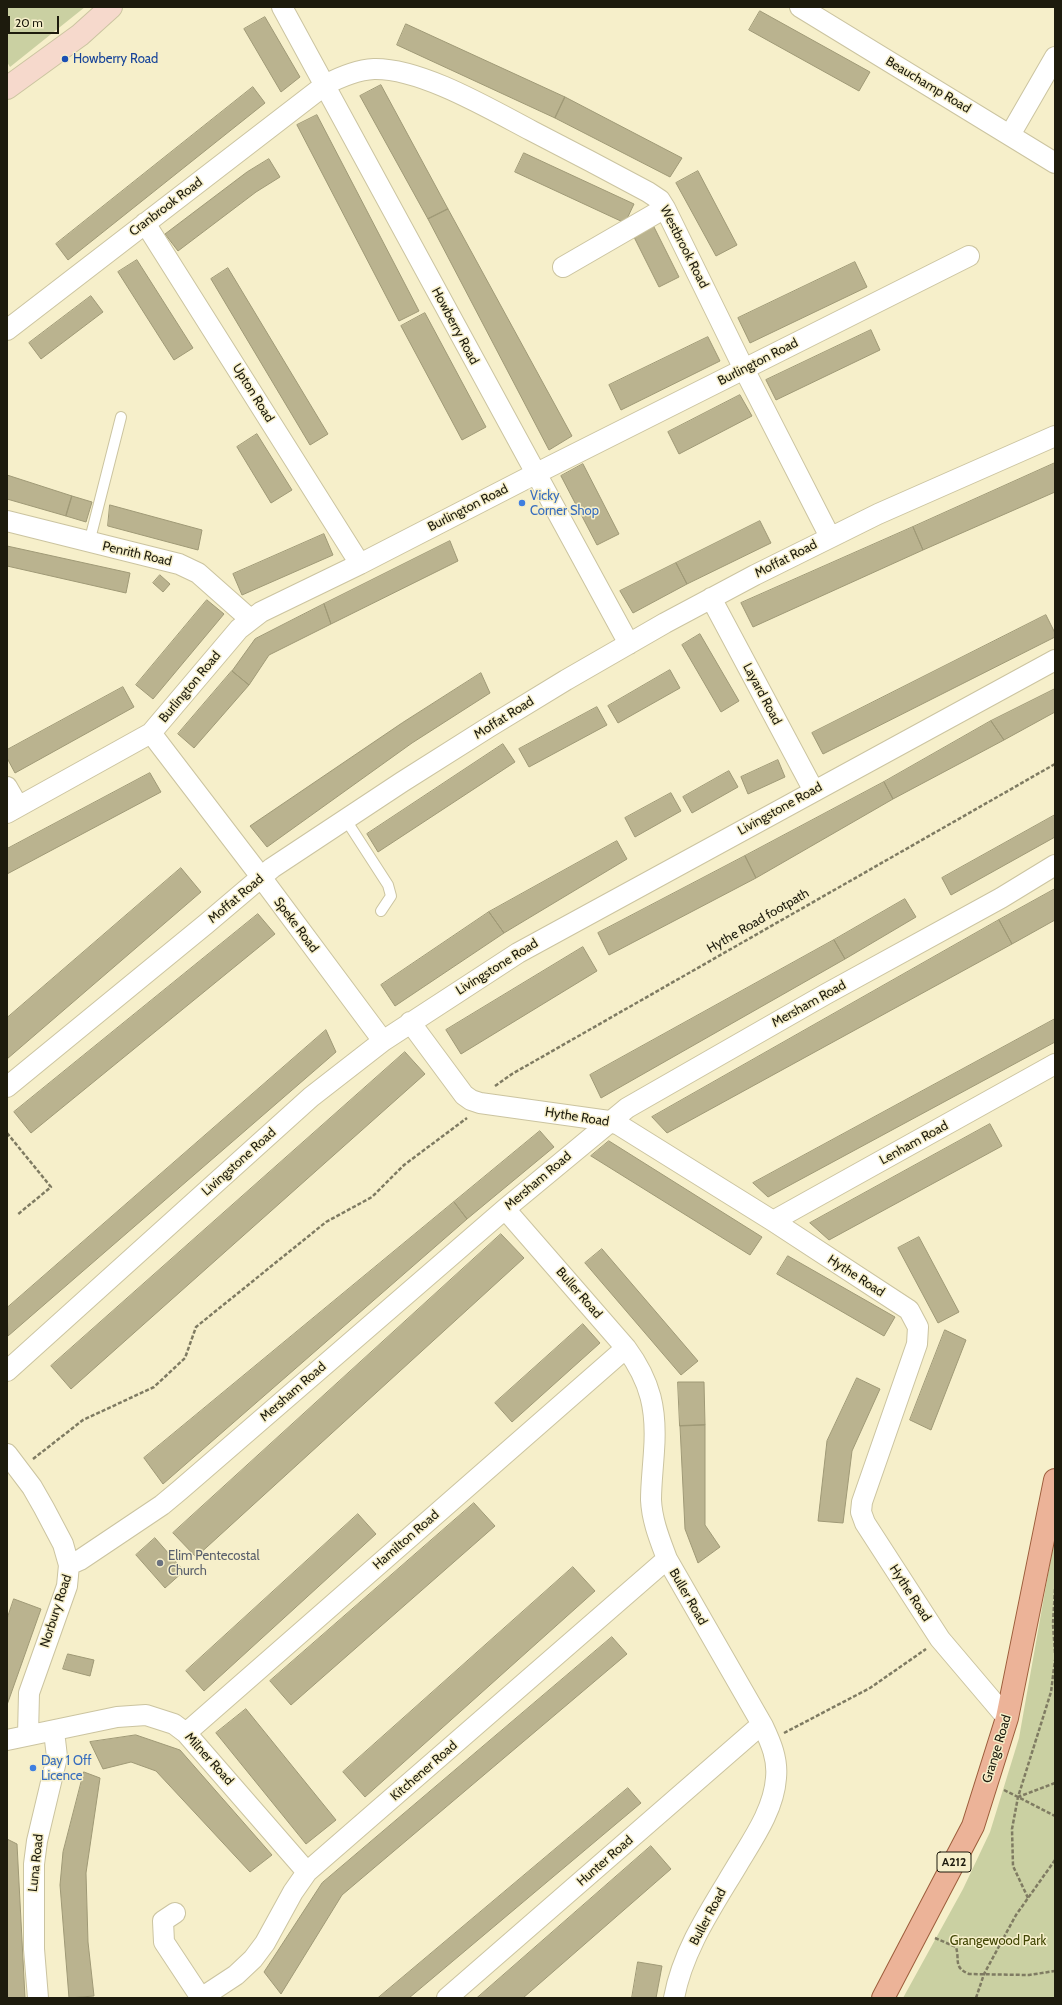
<!DOCTYPE html>
<html>
<head>
<meta charset="utf-8">
<style>
	body { margin:0 }
	#map { position:relative; width:1062px; height:2005px; overflow:hidden; background:#f6efca; font-family:Cabin,sans-serif }
	canvas { display:block }
	.frame { position:absolute; inset:0; border:8px solid #1d1b0d; pointer-events:none }
	.scale { position:absolute; left:8px; top:16px; width:51px; height:18px; box-sizing:border-box; border:2px solid #1d1b0d; border-top:0; padding-left:5px; font-size:12px; line-height:14px; white-space:nowrap; color:#1d1b0d; -webkit-text-stroke:3px #f6efca; paint-order:stroke }
</style>
</head>
<body>
<div id="map">
<canvas width="1062" height="2005"></canvas>
<div class="frame"></div>
<div class="scale">20 m</div>
</div>
<script>
const g = document.querySelector('canvas').getContext('2d');
g.lineJoin = 'round';
function fillPath(path, color) { g.fillStyle = color; g.fill(path, 'evenodd'); }
function trace(path, color, width, dash) { g.strokeStyle = color; g.lineWidth = width; g.lineCap = dash ? 'butt' : 'round'; g.setLineDash(dash || []); g.stroke(path); }
function write(font, color, halo, rows, align = 'center') {
  g.font = font + ' Cabin,sans-serif'; g.lineWidth = 3; g.setLineDash([]); g.textBaseline = 'middle'; g.strokeStyle = halo; g.fillStyle = color; for (const [text, x, y, turn = 0] of rows) {
    g.save(); g.translate(x, y); g.rotate((+turn || 0) * Math.PI / 180); g.textAlign = isNaN(turn) ? turn : align; if (halo) g.strokeText(text, 0, 0); g.fillText(text, 0, 0); g.restore();
  }
}
const green = new Path2D(`
	M7,7h78l-75,60 -3,-5z
	M1055,1535v463h-152l60,-109 27,-57 29,-94z`);
const building = new Path2D(`
	M760,11l110,61 -11,19 -110,-61z
	M265,17l35,60 -19,15 -37,-63z
	M406,24l159,73 -10,21 -158,-73z
	M381,85l67,124 -20,10 -68,-123z
	M253,87l12,16 -197,157 -12,-16z
	M565,97l117,61 -12,19 -115,-59z
	M317,115l102,196 -20,10 -102,-196z
	M524,153l110,51 -9,19 -110,-51z
	M269,159l11,18 -24,15 -78,59 -13,-17 82,-62z
	M698,171l39,74 -21,11 -40,-73z
	M448,209l124,227 -23,14 -121,-231z
	M653,225l26,52 -20,10 -26,-52z
	M137,260l56,88 -19,12 -56,-88z
	M855,262l12,25 -117,56 -12,-25z
	M228,268l100,166 -18,11 -99,-166z
	M91,296l12,16 -62,47 -12,-16z
	M425,313l61,114 -24,13 -61,-114z
	M871,330l9,20 -104,50 -10,-20z
	M708,337l12,24 -99,49 -12,-25z
	M740,395l12,21 -73,38 -11,-22z
	M257,434l35,56 -21,13 -34,-56z
	M1055,463v29l-132,58 -10,-23z
	M583,464l36,70 -22,11 -36,-69z
	M7,475l65,21 -6,20 -59,-17z
	M72,496l20,6 -6,20 -20,-6z
	M110,505l92,25 -4,20 -90,-24z
	M760,521l11,22 -84,41 -11,-21z
	M913,527l10,23 -170,77 -12,-24z
	M324,534l9,21 -91,40 -9,-21z
	M450,541l8,20 -127,63 -7,-20z
	M7,546l123,27 -4,20 -119,-27z
	M676,563l11,21 -54,29 -13,-22z
	M160,575l10,9 -7,8 -10,-9z
	M207,600l17,14 -71,85 -17,-14z
	M324,604l7,20 -62,31 -20,30 -17,-14 23,-32z
	M1046,615l9,18v4l-232,117 -11,-21z
	M700,634l39,67 -18,11 -39,-67z
	M670,670l10,18 -62,35 -10,-17z
	M232,671l17,14 -55,63 -16,-14z
	M481,673l9,20 -78,50 -145,104 -17,-21 152,-103z
	M123,687l11,20 -119,66 -8,-15v-8z
	M1055,689v23l-51,28 -13,-19z
	M597,707l10,18 -78,42 -10,-18z
	M991,721l13,19 -111,59 -9,-17z
	M503,744l12,18 -137,90 -11,-18z
	M778,760l7,17 -37,17 -7,-17z
	M729,771l9,16 -46,26 -9,-16z
	M150,773l11,19 -154,82v-25z
	M884,782l9,17 -137,79 -11,-22z
	M671,793l10,18 -46,26 -10,-19z
	M1055,815v22l-104,58 -9,-17z
	M617,841l10,18 -123,74 -15,-21z
	M745,856l11,22 -147,77 -11,-22z
	M181,868l20,24 -194,167v-41z
	M1055,889v31l-43,24 -13,-24z
	M905,899l11,18 -71,42 -11,-19z
	M489,912l15,21 -109,73 -14,-21z
	M258,914l17,20 -244,199 -17,-21z
	M999,920l13,24 -345,189 -15,-16z
	M834,940l11,19 -244,139 -11,-23z
	M583,947l14,24 -136,83 -15,-24z
	M1055,1019v23l-287,155 -15,-14z
	M326,1030l10,22 -328,284 -1,-28z
	M405,1052l20,22 -354,315 -20,-23z
	M990,1124l12,22 -173,94 -19,-17z
	M540,1131l14,16 -87,72 -13,-17z
	M609,1141l153,96 -12,18 -159,-99z
	M454,1202l13,17 -304,265 -19,-26z
	M501,1234l23,24 -328,299 -23,-24z
	M919,1237l40,75 -21,11 -40,-75z
	M602,1249l96,112 -17,14 -96,-112z
	M788,1256l107,61 -11,19 -107,-62z
	M583,1324l17,19 -88,79 -17,-19z
	M945,1330l21,10 -35,90 -21,-10z
	M857,1378l23,11 -28,62 -9,72 -25,-2 9,-80z
	M678,1382h26l1,43 -25,1z
	M705,1425v100l15,22 -22,16 -13,-34 -5,-103z
	M474,1503l21,23 -204,179 -21,-24z
	M358,1514l18,20 -172,157 -18,-20z
	M155,1538l29,33 -19,17 -29,-33z
	M573,1567l22,24 -230,206 -22,-25z
	M14,1599l27,10 -34,96v-86z
	M612,1637l15,17 -285,241 -61,99 -17,-22 58,-89z
	M68,1654l26,6 -4,16 -27,-7z
	M246,1709l90,111 -30,24 -90,-111z
	M136,1735l44,15 92,105 -22,17 -94,-101 -25,-9 -28,7 -13,-27z
	M84,1772l16,6 -14,95 2,69 6,54 -25,2 -9,-113 3,-33z
	M628,1788l13,15 -232,195h-31z
	M7,1839l10,5 8,154h-18z
	M651,1846l20,23 -148,129h-46z
	M638,1962l24,4 -6,32h-24z`);
const path = new Path2D(`
	M495,1086l17,-12 543,-310
	M7,1133l44,54 -34,28
	M33,1459l50,-39 71,-33 31,-29 11,-31 130,-105 46,-25 32,-32 63,-47
	M1055,1589l-2,35 2,29
	M784,1733l86,-45 56,-39
	M1055,1783l-37,14 37,19
	M1004,1790l14,7
	M1028,1898l-15,-32 -1,-37 6,-32 33,-105 4,-32
	M935,1938l21,9c4,14 -3,20 13,27l60,1 26,-4
	M976,1998l8,-24 32,-59 39,-55`);
const lane = new Path2D(`
	M89,543l32,-126
	M346,820l42,65 3,11 -10,15`);
const street = new Path2D(`
	M282,7l347,637
	M800,7l255,156
	M1010,135l45,-78
	M145,223l215,341
	M563,267l102,-59
	M7,330l318,-245c15,-8 32,-15 49,-16 47,-1 116,40 158,62 39,20 77,40 116,61l12,8 5,8 79,161 86,168
	M7,521l172,43 19,9 52,46
	M711,598l103,193
	M151,733l104,136 128,172
	M7,787l11,19
	M7,813l144,-80 88,-104 22,-17 99,-48 175,-90 434,-218
	M410,1022l54,73 7,5 9,3 129,18 10,4 154,96 136,89 9,17 -1,17 -55,158 -1,10 4,11 75,116 67,79
	M7,1087l199,-163 66,-56 130,-86 87,-55 77,-47 99,-57 90,-48 123,-61 177,-78
	M505,1209l121,139c25,34 31,62 28,103 -1,17 -3,33 -3,49 1,21 9,40 16,59l96,167c8,17 15,33 13,52 -2,31 -23,61 -38,86 -25,42 -55,85 -64,134
	M773,1221l282,-157
	M7,1371l304,-274 72,-56 135,-88 537,-293
	M7,1454l25,33 12,21 19,36 6,21 -2,21 -38,107 -1,42
	M69,1565l11,-5 82,-55 18,-15 325,-281 122,-101 199,-114 175,-96 54,-33
	M186,1733l440,-385
	M7,1740l110,-23 29,-2 28,9 12,9 121,139
	M175,1913l-12,8 1,21 37,56
	M38,1998l-4,-49v-85l3,-23 20,-84 -3,-26
	M201,1998l35,-23 17,-16 12,-16 28,-51 14,-20 360,-313
	M447,1998l307,-267 9,-5`);
const secondary = new Path2D(`
	M7,88l73,-53 31,-28`);
const primary = new Path2D(`
	M883,1998l90,-172 34,-108 48,-238`);
const markers = [
	[65,59,4,"#1a4fb4"],
	[522,503,4,"#3f7fe0"],
	[160,1563,4,"#6b7280"],
	[33,1768,4,"#3f7fe0"]
];
const shields = [
	[954,1862,34]
];
const shieldNames = [
	["A212",954,1862]
];
const transitNames = [
	["Howberry Road",73,59]
];
const streetNames = [
	["Beauchamp Road",928,85,31],
	["Cranbrook Road",166,207,-37],
	["Westbrook Road",684,247,63],
	["Howberry Road",455,326,62],
	["Burlington Road",758,362,-27],
	["Upton Road",253,393,58],
	["Burlington Road",468,508,-27],
	["Penrith Road",137,554,13],
	["Moffat Road",786,559,-27],
	["Burlington Road",190,687,-50],
	["Layard Road",762,694,62],
	["Moffat Road",504,718,-32],
	["Livingstone Road",780,809,-29],
	["Moffat Road",236,899,-40],
	["Hythe Road footpath",758,921,-30],
	["Speke Road",296,925,53],
	["Livingstone Road",497,967,-32],
	["Mersham Road",809,1004,-29],
	["Hythe Road",577,1117,9],
	["Lenham Road",914,1143,-29],
	["Livingstone Road",239,1162,-42],
	["Mersham Road",538,1181,-40],
	["Hythe Road",856,1276,33],
	["Buller Road",579,1293,49],
	["Mersham Road",293,1392,-41],
	["Hamilton Road",406,1540,-41],
	["Hythe Road",910,1593,57],
	["Buller Road",688,1597,60],
	["Norbury Road",56,1611,-72],
	["Grange Road",997,1749,-73],
	["Milner Road",209,1759,48],
	["Kitchener Road",424,1771,-41],
	["Hunter Road",605,1861,-41],
	["Luna Road",36,1863,-84],
	["Buller Road",708,1917,-62]
];
const shopNames = [
	["Vicky",530,496],
	["Corner Shop",530,511],
	["Day 1 Off",41,1761],
	["Licence",41,1776]
];
const worshipNames = [
	["Elim Pentecostal",168,1556],
	["Church",168,1571]
];
const parkNames = [
	["Grangewood Park",998,1941]
];
fillPath(green, '#cad0a2');
fillPath(building, '#bab38f');
trace(building, '#9f9976', 1);
trace(lane, '#cbc4a0', 12);
trace(street, '#cbc4a0', 22);
trace(secondary, '#cbc4a0', 24);
trace(primary, '#9c5d3b', 24);
trace(path, '#7f7b62', 2.5, [4, 2]);
trace(lane, '#fff', 10);
trace(street, '#fff', 20);
trace(secondary, '#f6d9cc', 22);
trace(primary, '#ecb398', 22);
for (const [x, y, r, color] of markers) { const dot = new Path2D(); dot.arc(x, y, r, 0, 2 * Math.PI); g.fillStyle = color; g.fill(dot); trace(dot, '#f6efca', 1.5); }
for (const [x, y, w] of shields) { const box = new Path2D(); box.roundRect(x - w / 2, y - 10, w, 20, 3); g.fillStyle = '#f6efca'; g.fill(box); trace(box, '#1d1b0d', 1); }
write('bold 12px', '#1d1b0d', null, shieldNames);
write('13px', '#164399', '#f6efca', transitNames, 'left');
write('13px', '#1d1b0d', '#f6efca', streetNames);
write('13px', '#366cbe', '#f6efca', shopNames, 'left');
write('13px', '#5b616d', '#f6efca', worshipNames, 'left');
write('13px', '#414604', '#f6efca', parkNames);
</script>
</body>
</html>
